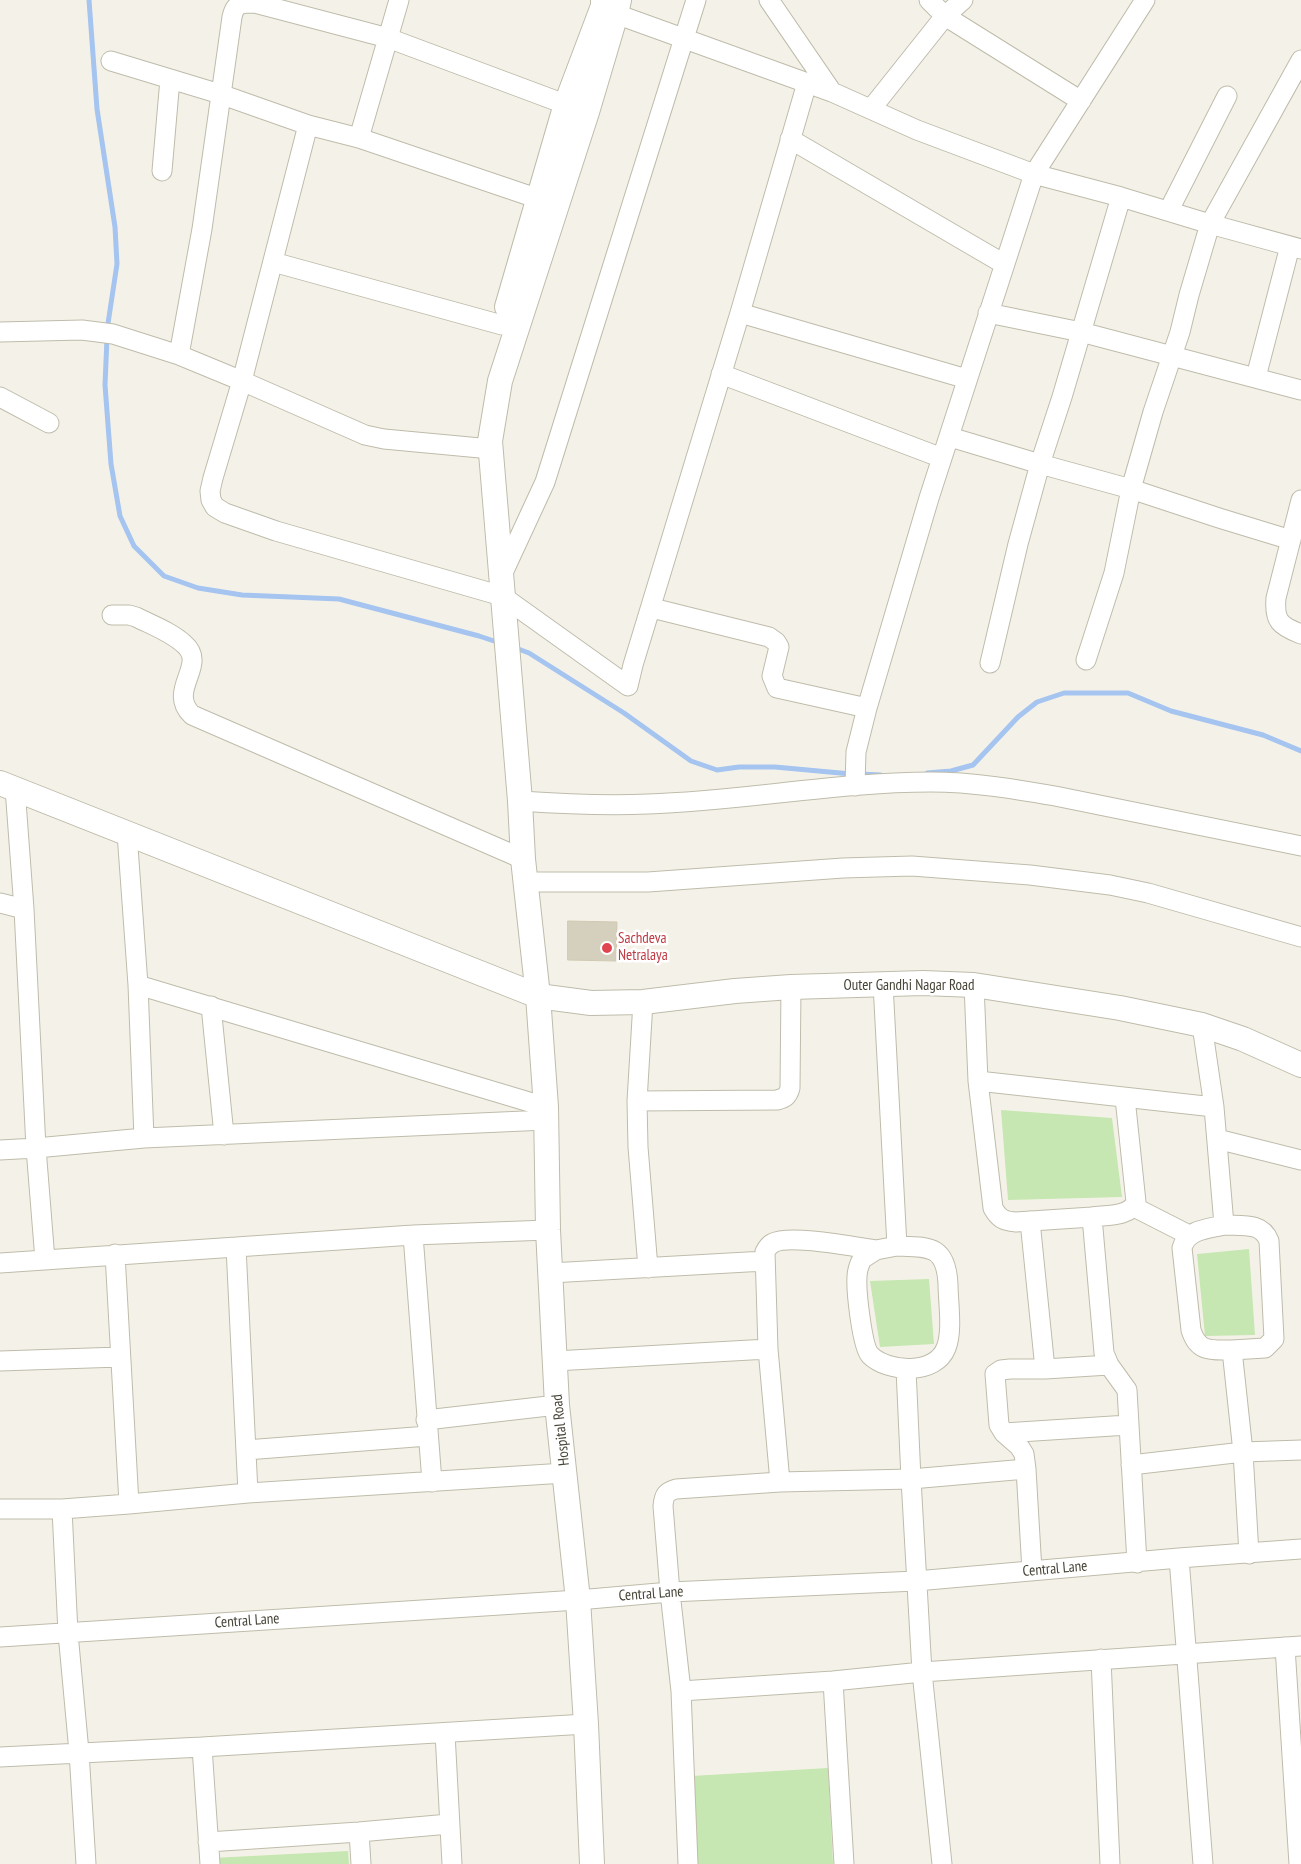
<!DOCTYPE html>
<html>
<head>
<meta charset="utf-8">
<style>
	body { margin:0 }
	canvas { display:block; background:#f4f2e8 }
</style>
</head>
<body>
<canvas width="1301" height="1864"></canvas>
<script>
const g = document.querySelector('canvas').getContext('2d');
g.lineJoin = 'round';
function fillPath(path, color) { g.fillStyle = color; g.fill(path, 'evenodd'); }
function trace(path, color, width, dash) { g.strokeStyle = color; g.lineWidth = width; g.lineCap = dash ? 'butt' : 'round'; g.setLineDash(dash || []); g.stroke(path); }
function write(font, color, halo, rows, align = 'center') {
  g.font = font + ' "PT Sans Narrow",sans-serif'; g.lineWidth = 5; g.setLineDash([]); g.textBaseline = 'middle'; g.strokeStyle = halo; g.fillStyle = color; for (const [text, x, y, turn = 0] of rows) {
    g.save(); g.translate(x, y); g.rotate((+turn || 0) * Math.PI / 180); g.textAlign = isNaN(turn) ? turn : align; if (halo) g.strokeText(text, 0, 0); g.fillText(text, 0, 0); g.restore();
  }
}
const green = new Path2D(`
	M1001,1110l111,8 10,79 -114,3z
	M1249,1249l6,86 -50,1 -8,-82z
	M929,1279l5,65 -54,3 -10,-66z
	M828,1768l5,96h-137l-5,-88z
	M348,1851l1,13h-135l-1,-6z`);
const stream = new Path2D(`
	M89,0l8,109 18,118 2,37 -10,66
	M107,338l-2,47 6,79 9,52 14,30 30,30 34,12 44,7 97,4 140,37 21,7
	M513,647l16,6 95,60 67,48 26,9 22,-3h36l76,7
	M927,773l24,-2 22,-6 45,-48 19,-15 27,-9h64l43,18 92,24 38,16
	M860,774l21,1`);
const building = new Path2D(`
	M568,921l49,1 -1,39 -48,-1z`);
const minor = new Path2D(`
	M769,0l63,92
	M929,0l16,16 136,85
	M604,7l12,7 216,78 85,38 117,44 87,23 89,27 91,25
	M111,61l109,33 88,31 51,13 180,61
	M871,109l74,-93 18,-16
	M308,125l-66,256 -29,97 -3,13 1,9 4,7 10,6 51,18 226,65 126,90 5,-21 107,-352 67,-230
	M359,138l40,-138
	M790,139l214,125
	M162,171l8,-92
	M1169,210l58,-114
	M273,262l229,63
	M740,313l227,66
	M988,313l93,19 220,58
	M0,332l82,-2 31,4 66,21 63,26 123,54 19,4 107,10
	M179,355l23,-126 30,-212c3,-14 9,-14 23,-14l133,35 190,71
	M721,374l221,84
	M1256,377l34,-131
	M0,397l49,26
	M950,437l90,27 91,25 88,29 72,22
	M1301,500l-25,98c-2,23 4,28 25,36
	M501,577l44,-95 151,-482
	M652,608l117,29 7,5 3,5 -7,29 5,12 90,20
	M112,615h17l7,2c16,8 35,15 48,27 25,21 -18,46 8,71l331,144
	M1086,660l28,-87 17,-84 22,-77 27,-80 9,-37 21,-71 91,-164
	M990,663l28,-119 22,-80 22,-67 59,-200
	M855,786l1,-34 11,-44 62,-210 105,-324 111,-174
	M520,801c43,3 85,5 128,3 95,-3 189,-22 283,-22 42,0 83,7 124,14l246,50
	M127,833l11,152
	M525,882h123l195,-14 69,-2 118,9 80,10 38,8 153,44
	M0,903l24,6 -9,-121
	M24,909l12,239 9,112
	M883,984l14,262
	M974,985l4,96 15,127c6,11 11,13 23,14l76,-5 12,136 5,12 18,25 10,173
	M643,1002l-6,99 1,46 10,121
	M211,1006l13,129
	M1202,1025l12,82 10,118c18,1 38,-3 45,16l5,98 -9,9 -33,2 11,102 6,102
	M978,1081l236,26
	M637,1101l140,-1c8,-2 11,-4 13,-12l1,-101
	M144,1138l-6,-153 408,122
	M1217,1139l84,21
	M0,1150l36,-2 108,-10 402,-18
	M1134,1207l55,28
	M1092,1217c14,-2 38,0 44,-15l-11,-104
	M1030,1221l15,148
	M1224,1225c-16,4 -37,4 -42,23l9,82c7,23 21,20 41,20
	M413,1235l19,247
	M897,1246c32,1 49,-1 51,38 0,18 5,47 -2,64 -10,27 -58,25 -76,7 -8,-9 -14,-64 -13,-78 0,-6 2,-12 5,-18l14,-9z
	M236,1247l12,246
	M0,1263l413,-28 135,-5
	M550,1273l215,-12
	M0,1361l120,-4
	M555,1361l213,-12
	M906,1369l5,110 11,193 20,192
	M426,1420l131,-15
	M1004,1433l124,-8
	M246,1450l182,-14
	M1131,1465l112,-13 58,-2
	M780,1482l-12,-133 -3,-97c2,-4 4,-7 8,-9 17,-9 82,4 103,7
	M129,1504l119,-11 317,-20
	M0,1509h62l67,-5 -14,-250
	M62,1509l6,124 11,119 7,112
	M1179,1558l24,306
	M1032,1571l-6,-102 -2,-15 -5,-8 -15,-13 -5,-8 -4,-51 6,-4 9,-1h35l64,-4
	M0,1637l578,-37 92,-8 246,-11 263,-23 122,-9
	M1285,1647l14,217
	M1101,1659l9,205
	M833,1681l11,183
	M681,1691l152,-10 89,-9 379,-26
	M445,1733l7,131
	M202,1747l8,117
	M0,1757l202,-10 384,-23
	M359,1832l2,32
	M208,1842l151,-10 90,-8
	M688,1864l-7,-173 -11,-99 -7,-86c1,-11 3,-14 13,-17l104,-7 131,-3 115,-10`);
const tertiary = new Path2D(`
	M507,307l59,-203 37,-98v-6
	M0,783l538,213 53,7 52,-1 92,-11 56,-4 132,-4 51,2 146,23 82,17 41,14 58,26
	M592,1864l-6,-140 -8,-124 -21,-195 -9,-175 -2,-123 -8,-111 -15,-137 -3,-58 -30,-360 10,-60 87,-269 29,-98 3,-14`);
const markers = [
	[607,948,6,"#e0444e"]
];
const healthNames = [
	["Sachdeva",618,939],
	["Netralaya",618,956]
];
const streetNames = [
	["Outer Gandhi Nagar Road",909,986],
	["Hospital Road",561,1430,-96],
	["Central Lane",1055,1569,-5],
	["Central Lane",651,1594,-4],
	["Central Lane",247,1621,-4]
];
fillPath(green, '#c6e7b1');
trace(stream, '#a5c4f0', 5);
fillPath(building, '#d5d0be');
trace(building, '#d0c9b1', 1);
trace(minor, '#bfbcab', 21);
trace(tertiary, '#bfbcab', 26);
trace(minor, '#fff', 19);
trace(tertiary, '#fff', 24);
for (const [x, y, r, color] of markers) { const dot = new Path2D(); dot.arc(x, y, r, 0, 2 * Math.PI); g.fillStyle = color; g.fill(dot); trace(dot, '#fff', 2); }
write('15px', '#be3a42', '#fff', healthNames, 'left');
write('15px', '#474437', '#fff', streetNames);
</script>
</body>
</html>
